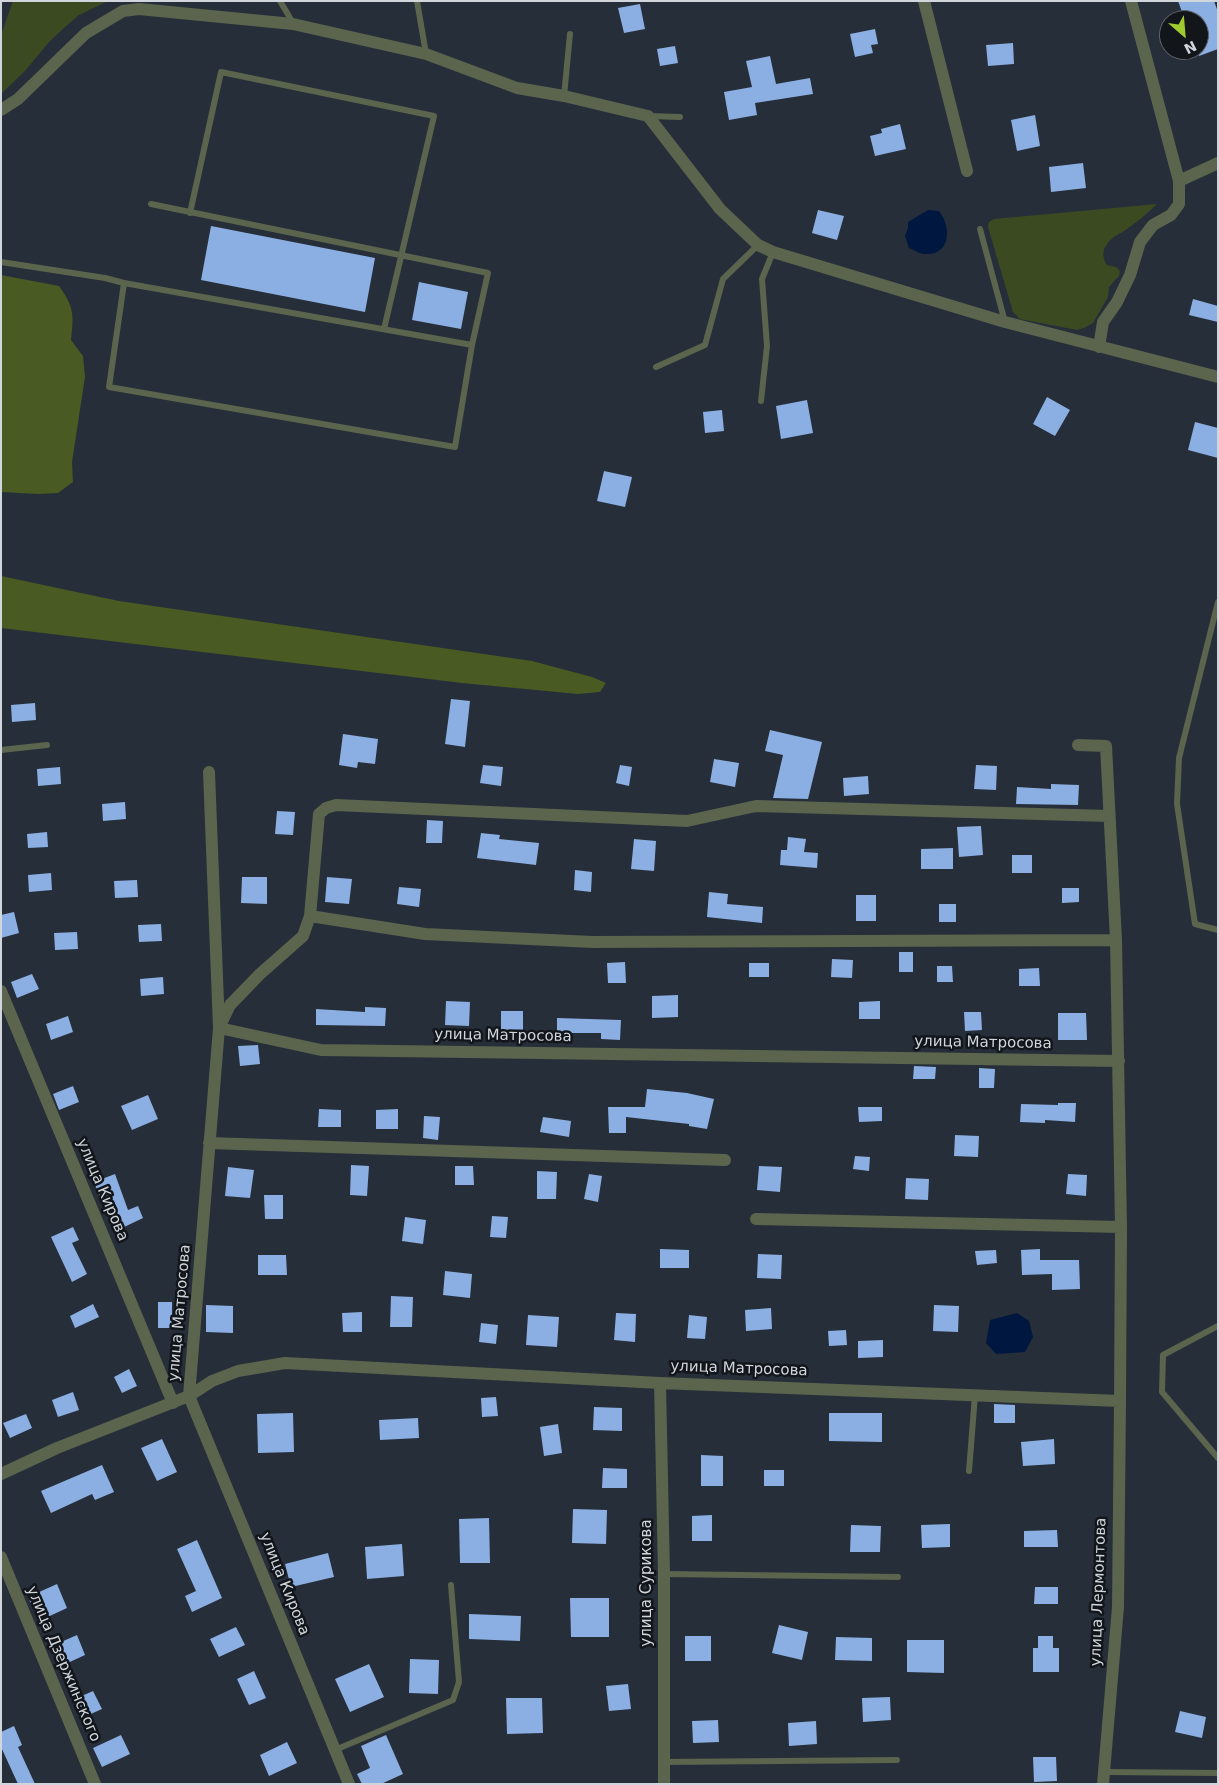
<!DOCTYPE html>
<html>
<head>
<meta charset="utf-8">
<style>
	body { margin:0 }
	#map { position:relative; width:1219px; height:1785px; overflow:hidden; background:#262e39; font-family:"DejaVu Sans",sans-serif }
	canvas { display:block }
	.frame { position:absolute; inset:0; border:2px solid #d1d6dd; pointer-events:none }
	.north { position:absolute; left:1159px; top:10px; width:50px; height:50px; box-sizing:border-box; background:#12161b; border:1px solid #5e6369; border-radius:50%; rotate:153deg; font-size:14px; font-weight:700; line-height:20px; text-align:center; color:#d1d6dd }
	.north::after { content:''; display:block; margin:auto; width:18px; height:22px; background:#9fca2e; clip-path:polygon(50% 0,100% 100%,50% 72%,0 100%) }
</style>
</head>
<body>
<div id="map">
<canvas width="1219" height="1785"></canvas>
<div class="frame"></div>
<div class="north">N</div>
</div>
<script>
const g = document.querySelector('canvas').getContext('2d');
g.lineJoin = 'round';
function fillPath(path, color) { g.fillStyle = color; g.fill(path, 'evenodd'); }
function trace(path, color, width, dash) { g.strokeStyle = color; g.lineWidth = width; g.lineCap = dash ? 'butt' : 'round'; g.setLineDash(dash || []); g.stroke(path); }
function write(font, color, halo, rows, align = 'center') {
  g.font = font + ' "DejaVu Sans",sans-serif'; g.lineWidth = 5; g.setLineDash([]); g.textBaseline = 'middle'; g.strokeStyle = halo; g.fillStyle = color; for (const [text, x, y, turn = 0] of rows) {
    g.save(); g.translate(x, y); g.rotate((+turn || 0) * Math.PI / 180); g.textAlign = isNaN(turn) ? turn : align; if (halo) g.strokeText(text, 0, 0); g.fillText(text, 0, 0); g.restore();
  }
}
const green = new Path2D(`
	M13,1h95l-29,14 -15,13 -15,14 -24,29 -24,23v-59z
	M1157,204c-10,10 -21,19 -33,27 -6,4 -12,6 -16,12 -6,6 -6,15 -1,22l9,2 4,4 -1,5 -10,11 -1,10 -15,26 -9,5 -7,2 -57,-11 -7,-7 -25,-85 1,-5 5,-3z`);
const forest = new Path2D(`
	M1,275l58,11c15,21 15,28 12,54l12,16 2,21 -13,85 1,20 -15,11 -20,1 -37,-2z
	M1,576l118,25 413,60 60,16 14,6 -6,9 -22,2 -116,-11 -461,-55z`);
const water = new Path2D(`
	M928,210l11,1c13,16 12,45 -15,43 -4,0 -10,-4 -15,-6l-4,-12 3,-8v-6z
	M1017,1313l12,8 4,16 -8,15 -29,2 -10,-11 4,-23z`);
const building = new Path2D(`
	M1178,1h36l4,11v37l-19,7v-36h-14z
	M640,4l5,25 -21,4 -6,-25z
	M875,29l3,15 -7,1 2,8 -18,4 -5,-23z
	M1013,43l1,21 -26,2 -2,-21z
	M675,46l3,17 -18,3 -3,-17z
	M770,56l6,28 34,-6 3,16 -58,9 2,12 -28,5 -5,-28 28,-5 -6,-26z
	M1035,115l5,31 -23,5 -6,-31z
	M900,124l6,25 -31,7 -5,-20 12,-3 -1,-4z
	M1083,163l3,25 -35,4 -2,-25z
	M818,210l26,6 -7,24 -25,-7z
	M211,226l164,32 -10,54 -164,-32z
	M419,282l49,10 -7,37 -49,-9z
	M1193,299l25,7v16l-29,-7z
	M1047,397l23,13 -15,26 -22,-12z
	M807,400l6,33 -32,6 -5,-33z
	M722,410l2,21 -19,2 -2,-21z
	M1195,422l23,6v30l-30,-8z
	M604,471l28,6 -7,30 -28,-6z
	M451,699l19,2 -5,46 -20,-3z
	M35,703l1,17 -24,2 -1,-17z
	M770,730l52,12 -14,57 -35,-1 10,-43 -18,-4z
	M343,734l35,5 -3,25 -17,-2 -1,6 -18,-3z
	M714,759l25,4 -4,24 -25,-5z
	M483,765l20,2 -2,19 -21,-3z
	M620,765l12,2 -3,19 -13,-3z
	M976,765l21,1 -1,24 -22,-1z
	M60,767l1,17 -23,2 -1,-17z
	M868,776l1,18 -25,2 -1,-18z
	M1051,784l28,1 -1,20 -62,-1 1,-17 34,2z
	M125,802l1,17 -23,2 -1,-17z
	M277,811l18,1 -2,23 -18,-1z
	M427,820l16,1 -1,22h-16z
	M981,826l2,29 -24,2 -2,-30z
	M47,832l1,15 -20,1 -1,-14z
	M481,833l19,2 -1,4 40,4 -3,22 -59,-7z
	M788,837l18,2 -2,13 14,1 -1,15 -37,-3 1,-15h6z
	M634,839l22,2 -2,30 -23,-2z
	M953,848v21h-32v-20z
	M1012,855h20v18h-20z
	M575,870l17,2 -1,20 -17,-2z
	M51,873l1,17 -23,2 -1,-17z
	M242,877h25v27l-26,-1z
	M327,877l25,2 -3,25 -24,-2z
	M137,880l1,17 -23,1 -1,-17z
	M399,887l22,2 -2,18 -22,-3z
	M1062,888h17v14l-17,1z
	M709,892l19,2 -1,10 36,3 -1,16 -55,-6z
	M856,895h20v26h-20z
	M939,904h17v18h-17z
	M14,912l5,21 -18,5v-23z
	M161,924l1,17 -23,1 -1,-17z
	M77,932l1,17 -23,1 -1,-17z
	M899,952h14v20h-14z
	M832,959l21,1 -1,18 -21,-1z
	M625,962l1,21h-18l-1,-20z
	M749,963h20v14h-20z
	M937,966h15l1,16h-16z
	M1039,968l1,18h-21v-17z
	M32,974l7,15 -22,9 -6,-16z
	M163,977l1,17 -23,2 -1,-17z
	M678,995v22l-26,1v-22z
	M446,1001l24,1 -1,24 -24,-1z
	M880,1001v18h-21v-17z
	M365,1007l21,1 -1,18 -69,-1v-16l49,3z
	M501,1011h22v19h-22z
	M964,1012h17l1,18 -17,1z
	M1058,1013h28l1,27h-29z
	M68,1016l5,16 -22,8 -5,-16z
	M557,1018l64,2 -1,20 -19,-1v-6h-44z
	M258,1045l2,19 -20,2 -2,-20z
	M914,1066l22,1 -1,12h-22z
	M979,1068l16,1 -1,19h-15z
	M73,1086l6,16 -20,8 -6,-16z
	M647,1089l40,4 27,6 -7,30 -18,-3v-2l-63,-7v16h-17l-1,-26h37z
	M148,1095l10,24 -26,11 -11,-24z
	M1058,1103h18l-1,19 -30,-2v3l-25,-1 1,-18 37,1z
	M858,1107h24v14l-23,1z
	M319,1109l22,1v17h-23z
	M398,1109v20h-22v-19z
	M424,1116l16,1 -2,23 -15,-2z
	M543,1117l28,4 -2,16 -29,-5z
	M955,1135l24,1 -1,21 -24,-1z
	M855,1156l15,1 -1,14 -16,-2z
	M351,1165l18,1 -2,30 -17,-1z
	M455,1166h18l1,19h-19z
	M759,1166l23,1 -2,25 -23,-2z
	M228,1167l26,3 -4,28 -25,-2z
	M537,1171l20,1 -1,27h-19z
	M115,1174l13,36 10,-4 5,12 -23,11 -14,-30 -5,1 -7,-18z
	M589,1174l13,2 -4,26 -14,-3z
	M1068,1174l19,1 -1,21 -20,-2z
	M906,1178l23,1 -1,21 -23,-1z
	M264,1195h19v24h-18z
	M492,1216l16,1 -2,21 -16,-1z
	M405,1217l21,3 -3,24 -21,-3z
	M73,1227l6,13 -7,3 15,31 -15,8 -21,-45z
	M660,1249l29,1v18h-29z
	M1040,1249v11h39l1,29 -28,1v-16l-30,1 -1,-25z
	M996,1250l1,13 -20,2 -2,-14z
	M758,1254l24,1 -1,24 -24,-1z
	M258,1255h28l1,20h-29z
	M445,1271l27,3 -2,24 -27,-3z
	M391,1296l22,1 -1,30h-22z
	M158,1302h14v26h-14z
	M93,1304l6,13 -24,11 -5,-12z
	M206,1305l27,1v27l-27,-1z
	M934,1305l25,1 -1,26 -25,-1z
	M771,1308l1,21 -26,2 -1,-21z
	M362,1312v20h-19l-1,-19z
	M616,1313l20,1 -1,28 -21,-2z
	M528,1315l31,2 -2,30 -31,-2z
	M689,1315l18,2 -2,22 -18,-1z
	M481,1323l17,2 -2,19 -17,-2z
	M846,1330l1,15 -18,1 -1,-15z
	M883,1340v17l-25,1v-17z
	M129,1369l8,17 -15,7 -8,-16z
	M73,1392l6,18 -21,7 -6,-17z
	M496,1397l2,19 -16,1 -1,-19z
	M994,1404l21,1v18h-21z
	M594,1407l28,1v23l-29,-1z
	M293,1413l1,39 -36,1 -1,-39z
	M829,1413h53v29l-53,-1z
	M26,1414l6,14 -22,10 -7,-15z
	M418,1418l1,20 -39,2 -1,-20z
	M558,1424l4,29 -18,3 -4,-29z
	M162,1439l15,33 -20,9 -16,-33z
	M1054,1439l1,25 -32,2 -2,-24z
	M701,1455l22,1v30h-22z
	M102,1465l12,27 -19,8 -3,-6 -41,19 -10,-22z
	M603,1468l24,1v19h-25z
	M764,1470h20v16h-20z
	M573,1509l34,1 -1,34 -34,-1z
	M712,1515v26h-20v-25z
	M489,1518l1,45h-30l-1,-44z
	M950,1524v23l-28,1 -1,-23z
	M851,1525l30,1 -1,26h-30z
	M1057,1530l1,17h-34v-16z
	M197,1540l25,58 -30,14 -7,-16 11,-5 -19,-42z
	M402,1544l2,32 -37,3 -2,-32z
	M328,1553l6,24 -43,10 -6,-23z
	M57,1584l10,24 -28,13 -11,-24z
	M1035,1587h23v17h-24z
	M570,1598h39v39h-38z
	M469,1614l52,2 -1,25 -51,-2z
	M779,1625l29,7 -6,28 -30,-7z
	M236,1627l9,18 -26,12 -9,-18z
	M77,1635l8,20 -24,11 -9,-20z
	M685,1636h26v25h-26z
	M1038,1636h15v12h6v24h-26v-24h5z
	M836,1637l36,1v23l-37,-1z
	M907,1640h37v33l-37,-1z
	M410,1659l29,1 -1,34 -29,-1z
	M369,1664l15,33 -34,15 -15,-33z
	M254,1671l12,27 -17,7 -12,-26z
	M628,1684l3,25 -22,2 -3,-25z
	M93,1691l9,18 -18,8 -9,-18z
	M890,1697l1,23 -28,2 -1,-24z
	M506,1698h36l1,35 -36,1z
	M1180,1711l26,6 -4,21 -27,-6z
	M718,1720l1,22 -26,1 -1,-22z
	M816,1721l1,23 -28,2 -1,-23z
	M14,1726l8,19 -4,2 17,37h-17l-17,-37v-15z
	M121,1735l9,19 -28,13 -9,-19z
	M386,1735l17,39 -22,10h-19l-5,-10 13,-6 -9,-22z
	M287,1742l10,21 -28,13 -9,-21z
	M1033,1757h23l1,24 -23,1z`);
const lane = new Path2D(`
	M280,1l13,22
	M417,1l9,53
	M564,96l6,-62
	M649,116l31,1
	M151,204l337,69 -16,72
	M190,213l31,-141 213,44 -50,213
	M980,229l25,93
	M1,262l104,16 19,5 348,62 -17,102 -346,-60 15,-104
	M656,367l49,-22 18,-66 35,-34
	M761,401l6,-55 -5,-67 11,-27
	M1218,602l-39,156 -2,46 18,120 23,6
	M1,750l46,-5
	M1218,1326l-55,29 -1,37 56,66
	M969,1471l6,-76
	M664,1574l234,3
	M335,1750l118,-50 6,-18 -8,-97
	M663,1762l234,-2
	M1104,1772l114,1`);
const street = new Path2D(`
	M924,1l43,170
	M1,110l17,-11 68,-66 37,-22 16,-2 154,15 133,30 91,34 47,8 84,20 72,93 38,36 15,7 232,70 213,55
	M1179,181l39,-18
	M1099,347l4,-25 14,-20 13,-27 10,-33 13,-17 18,-10 8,-11v-23l-48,-180
	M209,772l10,256 -30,368 160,388
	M310,916l9,-102 7,-6 10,-3 351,16 69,-15 353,10
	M1116,940l-524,2 -167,-8 -115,-18 -7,20 -43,38 -30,31 -11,23 102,22 798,11
	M1,991l172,412
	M209,1143l516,17
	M756,1219l365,8
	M660,1383l4,191v210
	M1,1474l56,-26 132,-52 23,-15 26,-10 47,-8 375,20 460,18 1,-174 -5,-287 -10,-194 -28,-1
	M1,1557l94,227
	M1103,1784l15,-177 2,-206`);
const streetNames = [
	["улица Матросова",503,1036,1],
	["улица Матросова",983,1043,1],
	["улица Кирова",102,1190,67],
	["улица Матросова",180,1313,-85],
	["улица Матросова",739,1369,2],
	["улица Сурикова",647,1583,-90],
	["улица Кирова",284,1584,68],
	["улица Лермонтова",1099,1592,-88],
	["улица Дзержинского",63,1664,67]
];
fillPath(green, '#3c4a21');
fillPath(forest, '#495a22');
fillPath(water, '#00173f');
fillPath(building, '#8bafe2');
trace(lane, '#5b644d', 6);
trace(street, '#5b644d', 12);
write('15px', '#d1d6dd', '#12161b', streetNames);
</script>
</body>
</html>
